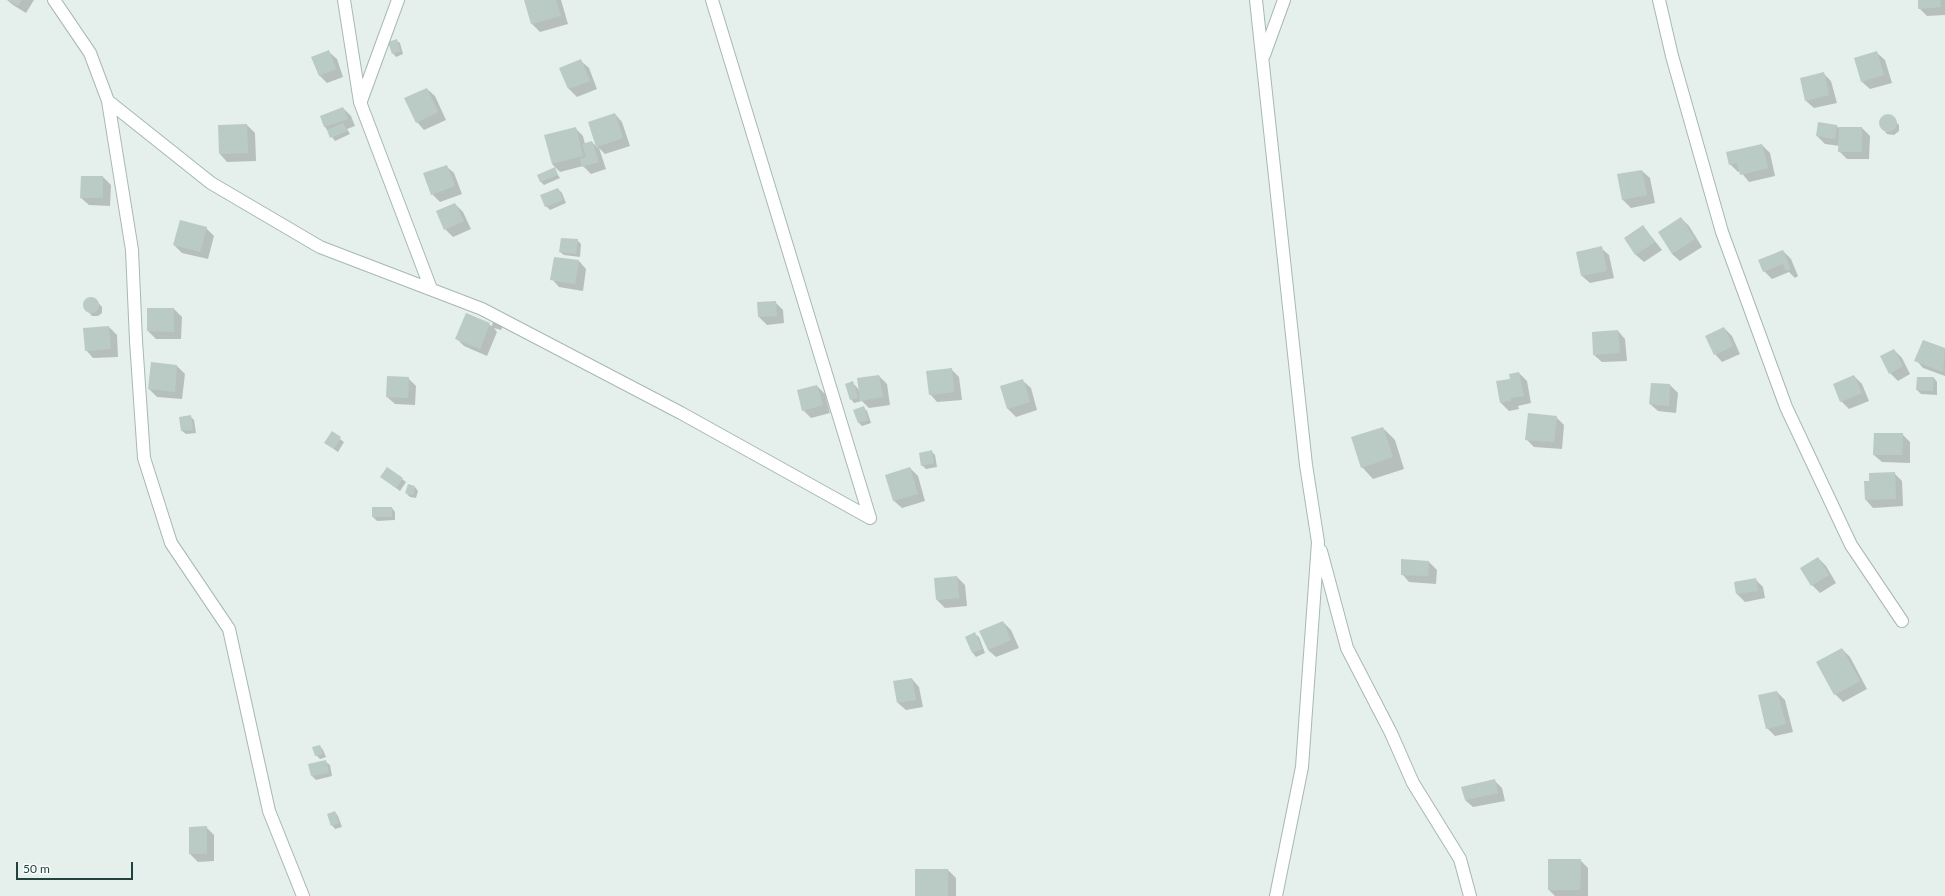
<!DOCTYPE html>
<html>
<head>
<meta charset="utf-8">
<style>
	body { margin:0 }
	#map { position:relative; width:1945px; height:896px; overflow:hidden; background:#e5efec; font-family:Lato,sans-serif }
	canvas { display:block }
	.scale { position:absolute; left:16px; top:862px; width:117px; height:18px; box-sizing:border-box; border:2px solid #22433d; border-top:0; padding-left:5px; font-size:12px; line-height:14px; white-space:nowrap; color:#22433d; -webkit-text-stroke:3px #f6fbf9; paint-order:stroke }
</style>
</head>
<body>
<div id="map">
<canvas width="1945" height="896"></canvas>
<div class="scale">50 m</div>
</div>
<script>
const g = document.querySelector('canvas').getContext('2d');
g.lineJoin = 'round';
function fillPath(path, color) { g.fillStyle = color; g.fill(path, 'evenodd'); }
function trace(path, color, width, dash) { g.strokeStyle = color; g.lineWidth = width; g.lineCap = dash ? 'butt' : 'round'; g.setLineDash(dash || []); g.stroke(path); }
const shadow = new Path2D(`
	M7,0h27l-8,13 -13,-8z
	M525,0h36l7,24 -28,8 -8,-8z
	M1919,0h26v15l-18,1 -8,-8z
	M396,40l4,3 3,11 -7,3 -3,-4z
	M329,52l8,7 6,18 -16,6 -8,-8z
	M1877,53l8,7 7,23 -22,6 -8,-7z
	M581,61l8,7 8,21 -20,8 -8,-8 -8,-21z
	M1823,73l8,8 6,22 -23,5 -8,-7z
	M427,89l8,7 11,24 -22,10 -7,-8z
	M343,108l8,8 4,10 -8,3 3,5 -15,7 -10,-14 -4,-10z
	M615,114l7,8 8,24 -25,8 -6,-6 7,21 -15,5 -8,-8 -23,6 -8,-8 23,-36 8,8 2,8 7,-2 6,6 -8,-25z
	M1890,116l9,9v6l-5,4 -7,-1 -6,-7v-7z
	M247,125l8,8 1,28 -29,1 -7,-8z
	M1837,126l2,2h23l8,8 -1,23h-22l-8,-8 1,-5 -15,-2 -8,-8z
	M1762,145l8,8 5,23 -26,6 -9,-11 -2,1 -8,-8z
	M446,166l8,7 8,21 -22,8 -8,-8z
	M554,169l6,9 -16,7 -4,-4z
	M1642,171l8,7 5,25 -24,5 -8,-8 -5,-25z
	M82,177h21l8,8 -1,21 -21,-1 -8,-7z
	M558,189l4,4 4,10 -16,7 -4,-4z
	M455,204l8,8 8,17 -18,8 -8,-8z
	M1681,218l8,8 13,21 -22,14 -8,-7z
	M1643,226l19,24 -18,12 -8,-7 -11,-17z
	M206,228l8,8 -6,23 -26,-6 -8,-8z
	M577,240l4,4 -1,13 -16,-2 -4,-3z
	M1601,248l8,7 5,23 -24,5 -8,-7z
	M1783,251l8,8 7,17 -3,2 -6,-6 -17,7 -8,-8z
	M579,261l7,8 -3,22 -24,-4 -7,-8z
	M89,298l6,1 7,8v6l-4,3h-6l-8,-9 1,-5z
	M775,302l8,8 1,13 -17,2 -8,-8z
	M148,309h26l8,8 -1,22h-25l-8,-8z
	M466,314l26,12 1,-5 10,5 -2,4 -7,-2 3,4 -10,24 -23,-10 -8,-8z
	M109,327l8,8 1,22 -25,1 -7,-8z
	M1724,328l8,8 8,18 -18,8 -7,-8z
	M1618,331l7,8 2,22 -25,1 -8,-7z
	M1923,341l22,8v27l-22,-8 -7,-8z
	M1894,350l8,8 8,16 -12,7 -8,-8z
	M177,366l8,8 -3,25 -25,-2 -8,-8z
	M952,370l7,7 3,23 -25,2 -7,-8z
	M1519,373l8,8 4,22 -13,3 1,3 -10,2 -8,-8 -3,-21 13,-3z
	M879,376l8,8 3,21 -21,3 -7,-7 -8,2 -3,-4 2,-16 7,8z
	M1854,376l8,8 7,17 -20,8 -8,-8z
	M408,378l8,8 -1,19 -20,-1 -8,-7z
	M1934,378l3,4v13l-16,-1 -4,-4z
	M1023,381l8,7 6,22 -21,7 -8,-8 -6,-22z
	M1670,385l8,8 -2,20 -18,-2 -8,-7z
	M817,386l8,8 5,19 -19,5 -8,-8z
	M863,407l4,4 4,12 -9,3 -3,-3z
	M190,416l4,4 2,13 -10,1 -4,-3z
	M1556,417l8,8 -2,24 -28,-2 -8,-8z
	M1383,428l12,12 9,29 -31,10 -11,-12z
	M332,433l12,9 -6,10 -13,-9z
	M1902,434l8,8v21l-28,-1 -8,-7z
	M931,451l4,4 2,12 -11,2 -4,-4z
	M387,468l19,14 -6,9 -19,-14z
	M910,468l8,8 7,25 -23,7 -8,-7z
	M1894,473l8,8 1,25 -30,2 -7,-8z
	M415,487l3,4 -2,7 -6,-1 -4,-4z
	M392,508l3,4v8l-18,1 -4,-4z
	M1818,558l8,8 10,17 -16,10 -8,-8z
	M1402,561l27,1 8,8 -1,14 -27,-2 -7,-8z
	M957,577l8,8 2,21 -22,2 -8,-8z
	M1755,579l8,8 2,11 -20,4 -8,-8 -2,-12z
	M1003,622l8,8 8,18 -23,9 -8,-7z
	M975,634l4,3 6,16 -9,4 -3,-4 -7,-16z
	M1842,649l8,8 17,32 -24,13 -8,-8z
	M912,679l7,8 4,20 -17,3 -8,-7z
	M1777,692l8,8 8,32 -18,4 -8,-8z
	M320,746l3,4 3,7 -6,2 -4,-4z
	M326,762l4,3 2,11 -16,4 -4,-4 -3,-11z
	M1495,781l7,7 3,13 -32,6 -8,-7z
	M335,812l3,4 4,11 -7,2 -3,-4z
	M206,827l8,8v26l-16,1 -8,-8z
	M1580,860l8,8v28h-33l-6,-6z
	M948,870l8,8v18h-40z`);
const building = new Path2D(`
	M8,0h14l-4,6z
	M524,0h32l5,16 -30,8z
	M1918,0h22l1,7 -23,2z
	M397,39l3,12 -8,3 -4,-12z
	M329,50l7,19 -17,7 -8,-19z
	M1877,51l7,24 -23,7 -7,-24z
	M581,59l9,22 -22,8 -9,-21z
	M1824,72l5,23 -24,6 -5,-23z
	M427,88l11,24 -22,11 -12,-25z
	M343,107l5,12 -24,8 -4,-11z
	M615,113l8,25 -27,9 -8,-25z
	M1879 123a9 9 0 1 1 18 0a9 9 0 1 1-18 0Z
	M1818,122l19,3 -2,14 -19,-3z
	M343,123l4,8 -17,7 -3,-8z
	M247,124l1,29 -29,1 -1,-29z
	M576,127l7,29 -31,8 -8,-29z
	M1839,127h23v25h-24z
	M592,141l7,21 -17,5 -2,-8 6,-2 -4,-13z
	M1762,144l6,24 -28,7 -3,-12 -8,2 -3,-13z
	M447,165l8,21 -24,9 -8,-22z
	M555,167l3,8 -18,7 -3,-7z
	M1642,170l5,25 -25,5 -5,-26z
	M81,176h22v22h-23z
	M558,188l5,12 -18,7 -5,-12z
	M455,203l9,18 -20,9 -8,-19z
	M1681,217l14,22 -23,15 -14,-22z
	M180,220l27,7 -7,25 -27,-7z
	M1643,225l12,17 -20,13 -11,-17z
	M561,238l17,1 -2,15 -17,-2z
	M1602,246l5,25 -26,5 -5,-24z
	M1783,250l8,19 -5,2 -3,-7 -20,8 -5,-12z
	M554,257l25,3 -4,24 -25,-4z
	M83 305a8 8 0 1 1 16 0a8 8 0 1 1-16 0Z
	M776,301l1,15 -19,1 -1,-15z
	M147,308h27v24l-27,-1z
	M466,313l24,10 -10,26 -25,-10z
	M109,326l2,23 -26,2 -2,-23z
	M1724,327l9,19 -19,9 -9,-19z
	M1618,330l2,23 -27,2 -1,-23z
	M1923,340l22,8 -2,24 -29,-11z
	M1894,349l9,17 -14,8 -9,-18z
	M151,362l26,3 -2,27 -27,-3z
	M952,368l2,24 -25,3 -3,-24z
	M1519,372l5,24 -13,2v3l-11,2 -4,-22 14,-2 -1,-5z
	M879,375l4,22 -23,4 -3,-23z
	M1854,375l8,18 -22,9 -7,-18z
	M387,376l22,1 -1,21 -22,-1z
	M1917,377h17l-1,14 -17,-1z
	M1023,379l7,23 -23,7 -7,-23z
	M853,381l5,17 -8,2 -5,-16z
	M1651,383l19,1 -1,22 -20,-2z
	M817,385l6,20 -21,6 -5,-21z
	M864,406l4,14 -10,3 -5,-13z
	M1528,413l29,3 -3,26 -29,-2z
	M191,415l2,15 -12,1 -2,-14z
	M1383,427l10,30 -32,11 -10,-31z
	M332,431l9,6 -7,12 -10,-6z
	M1874,433h29l-1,22h-29z
	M932,450l2,13 -13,3 -2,-13z
	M387,467l16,11 -7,10 -16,-11z
	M910,467l8,27 -25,7 -8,-26z
	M1895,472l1,27 -31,1 -1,-19h5v-8z
	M408,484l7,2 -2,9 -8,-2z
	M372,507h20v10h-20z
	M1818,557l11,18 -18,11 -11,-18z
	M1401,559l28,2 -1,15 -27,-1z
	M957,576l2,22 -23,2 -2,-22z
	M1756,578l2,13 -22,3 -2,-12z
	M1003,621l8,19 -23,10 -9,-19z
	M975,632l7,17 -10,4 -7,-16z
	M1842,648l18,33 -26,14 -18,-33z
	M912,678l4,22 -19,3 -4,-22z
	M1777,691l9,33 -20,5 -8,-34z
	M320,745l3,9 -8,2 -3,-9z
	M326,760l3,13 -18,3 -3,-12z
	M1495,779l3,14 -33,7 -4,-13z
	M335,811l4,12 -8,3 -4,-12z
	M207,826v28h-18v-27z
	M1548,859h33l-1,31h-32z
	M915,869h33v27h-33z`);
const minor = new Path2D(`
	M54,0l36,53 18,48 103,82 109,64 162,62 199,104 189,105
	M344,0l16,102 71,187
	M712,0l158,518
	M1256,0l50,465 12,77 -16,225 -26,129
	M1659,0l13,56 50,176 64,175 65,138 51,76
	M1264,55l20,-55
	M108,101l24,149 4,91 8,117 27,85 58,86 40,182 34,85
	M361,101l37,-101
	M1321,551l26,97 44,85 22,50 47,76 10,37`);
fillPath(shadow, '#0003');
fillPath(building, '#bacbc5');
trace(minor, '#a7b8b4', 14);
trace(minor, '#fff', 12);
</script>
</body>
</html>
